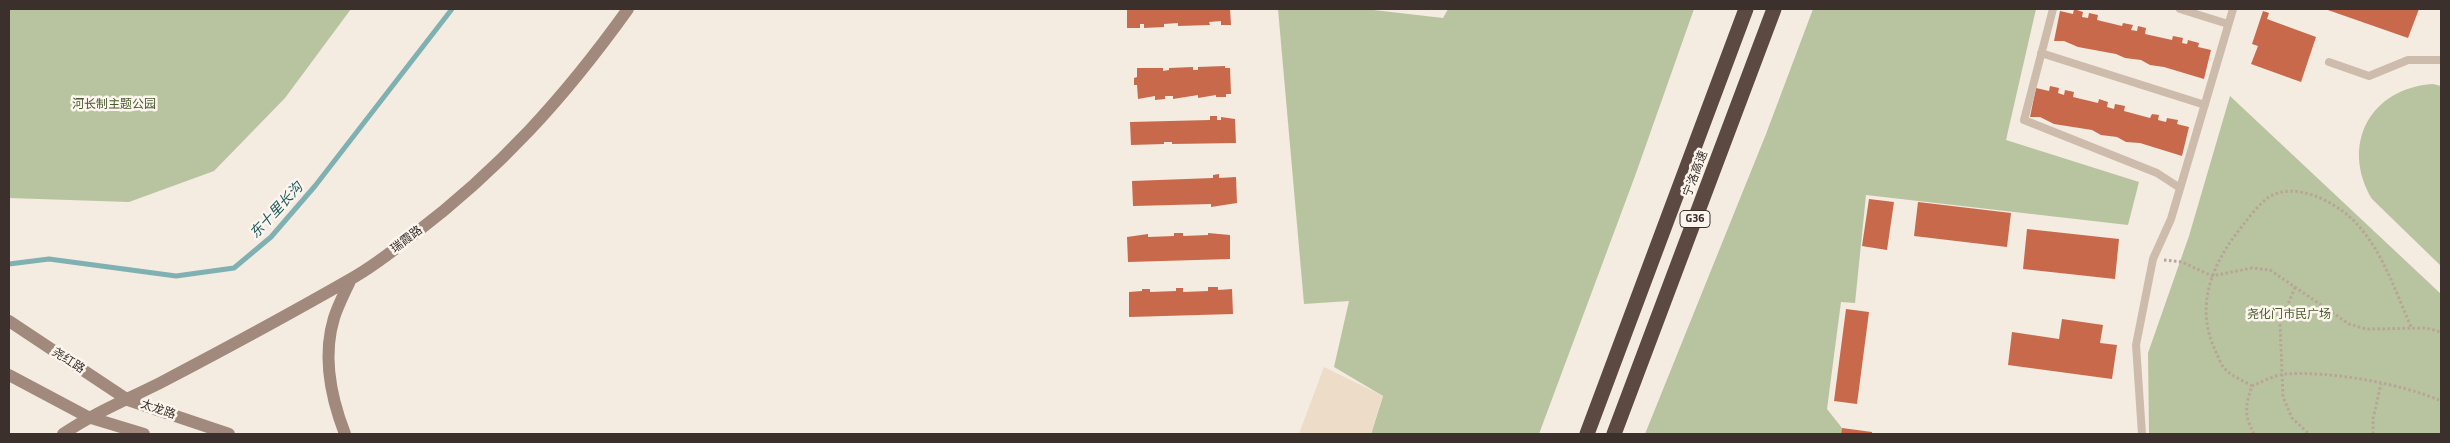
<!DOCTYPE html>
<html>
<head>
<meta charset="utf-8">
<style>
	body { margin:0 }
	#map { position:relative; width:2450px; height:443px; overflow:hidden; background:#f4ebe1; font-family:"Titillium Web",sans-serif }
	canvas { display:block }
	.frame { position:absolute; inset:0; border:10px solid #3b302b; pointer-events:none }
</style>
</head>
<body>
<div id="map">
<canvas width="2450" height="443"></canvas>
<div class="frame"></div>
</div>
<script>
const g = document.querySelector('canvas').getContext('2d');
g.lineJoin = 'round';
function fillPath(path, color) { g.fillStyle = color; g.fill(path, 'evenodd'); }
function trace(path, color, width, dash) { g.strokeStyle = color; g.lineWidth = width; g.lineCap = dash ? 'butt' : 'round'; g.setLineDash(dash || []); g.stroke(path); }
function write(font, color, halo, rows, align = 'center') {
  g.font = font + ' "Titillium Web","Noto Sans SC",sans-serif'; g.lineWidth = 5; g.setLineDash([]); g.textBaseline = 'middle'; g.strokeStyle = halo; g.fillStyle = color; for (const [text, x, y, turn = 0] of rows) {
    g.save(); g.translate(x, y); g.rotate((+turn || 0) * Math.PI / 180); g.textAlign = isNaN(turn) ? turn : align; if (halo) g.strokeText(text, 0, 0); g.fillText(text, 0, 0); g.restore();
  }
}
const green = new Path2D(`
	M9,9h342l-66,89 -71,73 -85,31 -120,-4z
	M1278,9h87l78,9 5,-9h246l-59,167 -96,258h-168l12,-38 -49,-29 15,-66 -45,3z
	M1813,9h223l-30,131 133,42 -11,43 -262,-30 -11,108 -14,-1 -14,107 15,19 -1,6h-196l121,-300z
	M2433,84l8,2v180l-69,-67c-32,-54 -2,-111 61,-115z
	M2230,96l211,198v140h-292l-1,-81 41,-117z`);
const plaza = new Path2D(`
	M1324,367l59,29 -12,38h-72z`);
const stream = new Path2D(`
	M9,264l40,-5 127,17 58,-8 37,-31 44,-51 137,-177`);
const building = new Path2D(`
	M1127,9h103l1,16h-10v-4l-12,1 1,3 -32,1v-3l-14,1v3l-20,1v-4h-4v4h-13z
	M2074,9l9,3 -1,5 6,1 1,-5 9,2 -1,5 25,6 1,-3 10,2 -2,5 6,1 1,-5 8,2 -1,6 27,6 1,-4 10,2 -1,5 5,1 1,-4 11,3 -1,4 13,3 -7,29 -40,-12 -14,-2 -9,-5 -16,-2 -9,-4 -38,-7 -14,-6h-10l6,-30 13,3z
	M2325,9h94l-11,29z
	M2263,11l6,2 -2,6 49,18 -15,45 -50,-18 7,-18 -6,-2z
	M1225,66v2h5l1,26h-5v3h-10v-2l-18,3v-3l-25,4v-3h-8v3l-10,1v-4l-17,3 -1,-14h-3v-7l3,-1v-9h26v3l6,-1v-2l24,-1v3h5v-3z
	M2050,86l9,2 -1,5 6,2 1,-5 9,2 -1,5 25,6 1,-4 9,3 -1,5 7,2 1,-5 10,2 -1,5 26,7 2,-4 7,1 -1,5 8,2 1,-4 11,2 -1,4 12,3 -7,29 -42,-13 -14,-1 -9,-5 -16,-2 -9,-5 -38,-6 -14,-7h-10l6,-29 13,3z
	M1210,116h7v4h4v-3l14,2 1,24 -64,1v-2h-8v2l-33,1 -1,-23 80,-2z
	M1219,174v4l17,-1 1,26 -26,4v-3l-78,2 -1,-25 81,-3v-3z
	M1869,199l25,3 -7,48 -25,-4z
	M1918,202l93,11 -4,34 -93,-11z
	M2027,229l92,10 -4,40 -92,-10z
	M1174,233h9v3l25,-1v-2l22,2v24l-102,3 -1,-25 21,-3v3l26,-1z
	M1208,287h10v3l14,-1 1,25 -104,3v-25l13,-1v-2h8v3l26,-1v-3h7v4l25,-1z
	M1846,309l23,3 -12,92 -23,-3z
	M2062,319l41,6 -3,18 17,2 -5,34 -104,-14 4,-33 47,7z
	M1842,428l30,4v2h-31z`);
const path = new Path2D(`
	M2164,260l18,2 30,14 40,-8 18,2 79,54 17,5 60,-1 15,4
	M2295,287l-15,37 3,73 9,21 17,16
	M2252,386c-8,-5 -19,-9 -26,-16 -4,-3 -7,-11 -9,-16 -24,-47 -5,-91 26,-129 7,-9 16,-21 26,-28 26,-16 64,4 83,22 30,29 43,72 60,110
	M2254,434c-10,-19 -9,-28 -2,-48 10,-4 22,-11 33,-12 45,-3 115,9 156,27
	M2373,434v-15l8,-35`);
const lane = new Path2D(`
	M2053,9l-29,111 133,53 23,15
	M2180,9l48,15
	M2041,53l164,52
	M2329,62l40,14 39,-16h33
	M2142,434l-6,-89 17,-86 18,-40 62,-210`);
const secondary = new Path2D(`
	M9,321l119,79 101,34
	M9,375l79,42 56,17
	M63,434c31,-21 63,-34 97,-51 63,-33 126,-67 189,-103 22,-12 44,-29 64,-45 87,-66 152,-138 215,-226
	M345,434c-14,-36 -23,-77 -11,-116 4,-13 11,-26 17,-39`);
const highway = new Path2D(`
	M1587,434l159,-425
	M1614,434l160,-425`);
const shields = [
	[1695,219,30]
];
const shieldNames = [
	["G36",1695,219]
];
const parkNames = [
	["河长制主题公园",114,105],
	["尧化门市民广场",2289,315]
];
const streetNames = [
	["宁洛高速",1696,174,-69],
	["瑞霞路",407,240,-37],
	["尧红路",68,361,33],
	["太龙路",158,410,19]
];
const waterNames = [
	["东十里长沟",277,211,-47]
];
fillPath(green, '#b8c4a0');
fillPath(plaza, '#ecdcc8');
trace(stream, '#7fb0b2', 5);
fillPath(building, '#c8694b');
trace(path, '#b9a596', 3, [2.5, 2.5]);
trace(lane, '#cdbbac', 8);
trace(secondary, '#a18a7d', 12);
trace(highway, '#5c4a42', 15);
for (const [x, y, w] of shields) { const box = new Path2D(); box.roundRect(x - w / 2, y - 8.5, w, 17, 4); g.fillStyle = '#fbf5ee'; g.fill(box); trace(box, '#3b302b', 1); }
write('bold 11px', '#3b302b', null, shieldNames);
write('12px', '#4a5a2e', '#fbf5ee', parkNames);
write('12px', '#3b302b', '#fbf5ee', streetNames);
write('italic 14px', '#1f5a5e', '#fbf5ee', waterNames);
</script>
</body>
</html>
